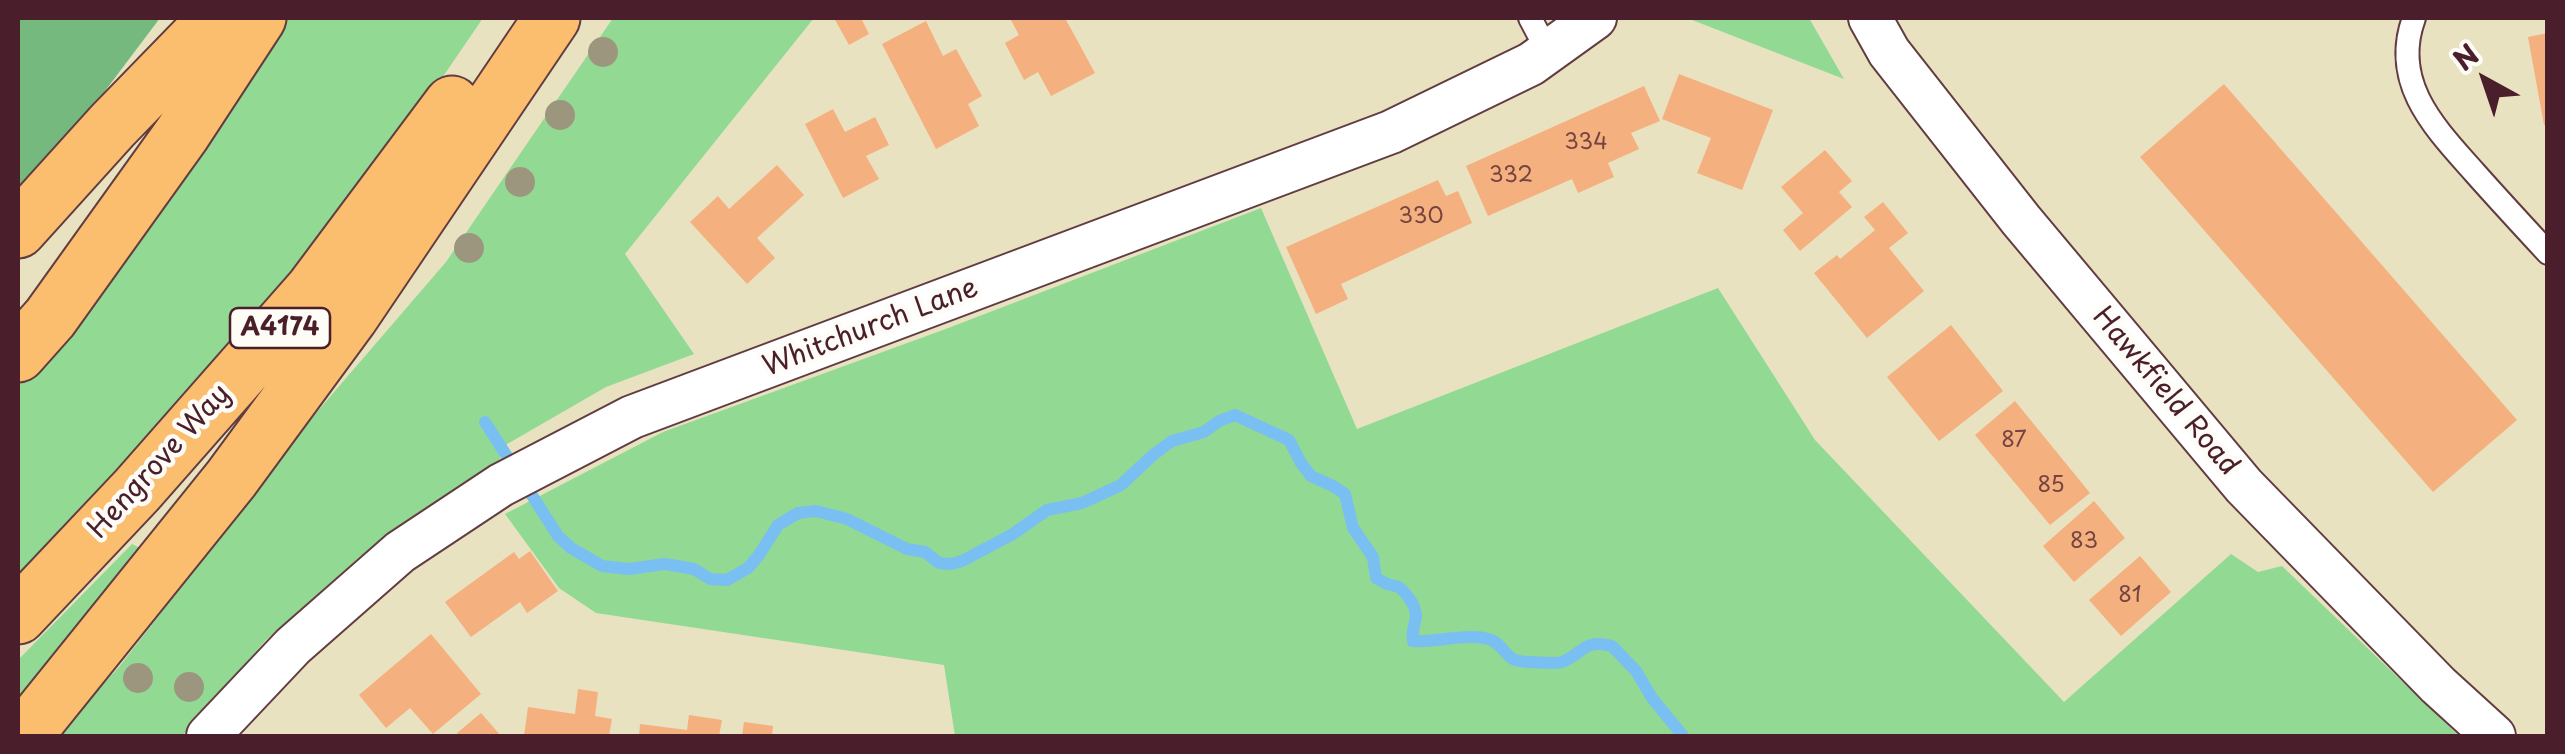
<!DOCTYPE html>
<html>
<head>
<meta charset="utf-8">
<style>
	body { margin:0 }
	#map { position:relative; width:2565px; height:754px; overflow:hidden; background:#e8e2c0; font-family:"Playpen Sans",sans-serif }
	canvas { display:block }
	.frame { position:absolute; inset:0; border:20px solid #4a1f2b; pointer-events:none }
	.north { position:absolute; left:2435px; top:30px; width:100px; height:100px; -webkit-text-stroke:8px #fdfcf7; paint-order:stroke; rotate:320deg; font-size:28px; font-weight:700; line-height:40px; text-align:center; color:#4a1f2b }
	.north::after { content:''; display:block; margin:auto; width:35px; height:45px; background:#4a1f2b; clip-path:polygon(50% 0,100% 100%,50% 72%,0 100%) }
</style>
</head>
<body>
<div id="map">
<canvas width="2565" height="754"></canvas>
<div class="frame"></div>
<div class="north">N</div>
</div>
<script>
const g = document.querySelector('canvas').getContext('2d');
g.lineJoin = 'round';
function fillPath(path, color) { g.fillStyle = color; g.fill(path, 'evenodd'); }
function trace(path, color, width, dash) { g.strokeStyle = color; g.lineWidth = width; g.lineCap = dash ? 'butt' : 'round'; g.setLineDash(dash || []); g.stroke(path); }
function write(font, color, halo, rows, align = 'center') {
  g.font = font + ' "Playpen Sans",sans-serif'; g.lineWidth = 9; g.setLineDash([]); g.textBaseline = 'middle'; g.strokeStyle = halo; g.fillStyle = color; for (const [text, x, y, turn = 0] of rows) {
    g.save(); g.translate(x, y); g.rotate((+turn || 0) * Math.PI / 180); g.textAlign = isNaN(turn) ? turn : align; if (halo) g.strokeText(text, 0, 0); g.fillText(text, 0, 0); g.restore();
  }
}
const green = new Path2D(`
	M284,18h199l-78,114 -198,249 -189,204v-215z
	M613,18h201l-189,236 69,100 -88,33 -104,60 -2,14 -26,15 -117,83 -91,81 -84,96h-127l64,-69 197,-254 130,-151z
	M1687,18h122l35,61z
	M1261,208l96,221 361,-141 97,152 249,262 167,-148 27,18 24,-6 177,170h-1504l-11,-71 -348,-52 -37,-25 -54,-74 158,-82 280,-102z
	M132,544l14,7 -128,149v-40z`);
const forest = new Path2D(`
	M18,18h142l-107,142 -35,43z`);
const stream = new Path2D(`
	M485,422l73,114 13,12 31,18 27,3 36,-5 29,5 16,10 17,1 21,-12 11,-13 19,-30 20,-12 18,-2 31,8 60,30 18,3 14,11 12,1 11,-3 51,-27 34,-24 35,-7 39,-18 32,-30 19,-14 32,-9 15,-11 16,-6 54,25 12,23 10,13 22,10 12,8 8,34 20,29 3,21 11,6 12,3c7,6 17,18 17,29 -1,9 -5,15 -3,25 21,2 58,-9 78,-1 11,4 14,16 24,20 5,2 40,4 47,2 20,-7 21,-24 50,-16l24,25 16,27 31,38`);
const building = new Path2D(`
	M834,18h27l8,16 -20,11z
	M1010,18h55l30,55 -44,23 -13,-24 -14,8 -19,-37 14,-8z
	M926,21l17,35 13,-7 26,47 -14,8 11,22 -43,23 -54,-105z
	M2548,33v91l-4,1 -16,-88z
	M1679,74l94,36 -31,80 -45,-17 14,-35 -49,-19z
	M2224,84l293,336 -84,72 -293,-335z
	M1644,86l16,35 -29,12 8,16 -31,14 6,14 -36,16 -6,-14 -84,37 -22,-50z
	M833,109l12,23 30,-15 14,28 -23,11 13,23 -36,19 -38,-74z
	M1825,150l27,31 -13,11 13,15 -52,44 -17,-21 20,-17 -22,-26z
	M777,165l27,30 -47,43 18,20 -28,26 -57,-62 28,-26 11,13z
	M1438,180l8,16 12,-5 14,32 -131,61 7,15 -32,15 -30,-67z
	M1883,202l25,31 -19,15 35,43 -57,47 -53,-65 23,-18 3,4 35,-29 -11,-13z
	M1951,325l52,66 -64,50 -52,-64z
	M2015,401l75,92 -40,32 -75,-90z
	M2094,501l31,37 -51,44 -31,-36z
	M530,551l28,40 -31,22 -7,-11 -49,35 -26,-35 69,-50 5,7z
	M2140,556l31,36 -50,44 -32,-36z
	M431,634l50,60 -48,40 -23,-26 -24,20 -27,-33z
	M578,689l20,3 -3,24 17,3 -3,17h-85l4,-29 47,7z
	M481,713l20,23h-41l-3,-3z
	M689,715l33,5 -3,16h-80l1,-12 47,6z
	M744,722l29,4 -1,10h-30z`);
const lane = new Path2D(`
	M1530,18l18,34
	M2414,18c-24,65 21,110 61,155 24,27 48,53 73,80`);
const street = new Path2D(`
	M1870,18l19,34 132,168 223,266 194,199 56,51
	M208,736l85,-90 107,-94 101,-67 131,-68 759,-285 140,-68 64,-46`);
const highway = new Path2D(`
	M18,230l94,-104 105,-108
	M18,354l32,-36 132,-184 76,-116
	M18,616l119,-126 176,-200 139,-186
	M24,736l207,-257 119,-162 202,-299`);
const trees = [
	[603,52],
	[560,115],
	[520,182],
	[469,248],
	[138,678],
	[189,687]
];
const numberNames = [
	["334",1586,143],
	["332",1511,176],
	["330",1421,217],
	["87",2014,441],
	["85",2051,486],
	["83",2084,542],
	["81",2130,596]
];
const shields = [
	[280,328,100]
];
const shieldNames = [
	["A4174",280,328]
];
const streetNames = [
	["Whitchurch Lane",871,328,-21],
	["Hawkfield Road",2165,392,50],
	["Hengrove Way",160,462,-48]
];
fillPath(green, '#92d994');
fillPath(forest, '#75b97e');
trace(stream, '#7abff1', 12);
fillPath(building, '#f5b07f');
trace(lane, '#623c41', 26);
trace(street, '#623c41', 46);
trace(highway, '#623c41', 59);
trace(lane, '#fff', 22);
trace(street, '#fff', 42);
trace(highway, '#fabe6e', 55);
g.fillStyle = '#9d967f';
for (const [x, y] of trees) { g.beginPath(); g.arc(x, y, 15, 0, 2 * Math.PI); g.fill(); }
write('22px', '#754340', null, numberNames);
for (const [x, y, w] of shields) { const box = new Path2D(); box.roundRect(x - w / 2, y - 20, w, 40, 8); g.fillStyle = '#fdfcf7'; g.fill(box); trace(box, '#4a1f2b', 2.5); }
write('bold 25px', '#4a1f2b', null, shieldNames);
write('28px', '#4a1f2b', '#fdfcf7', streetNames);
</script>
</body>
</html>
